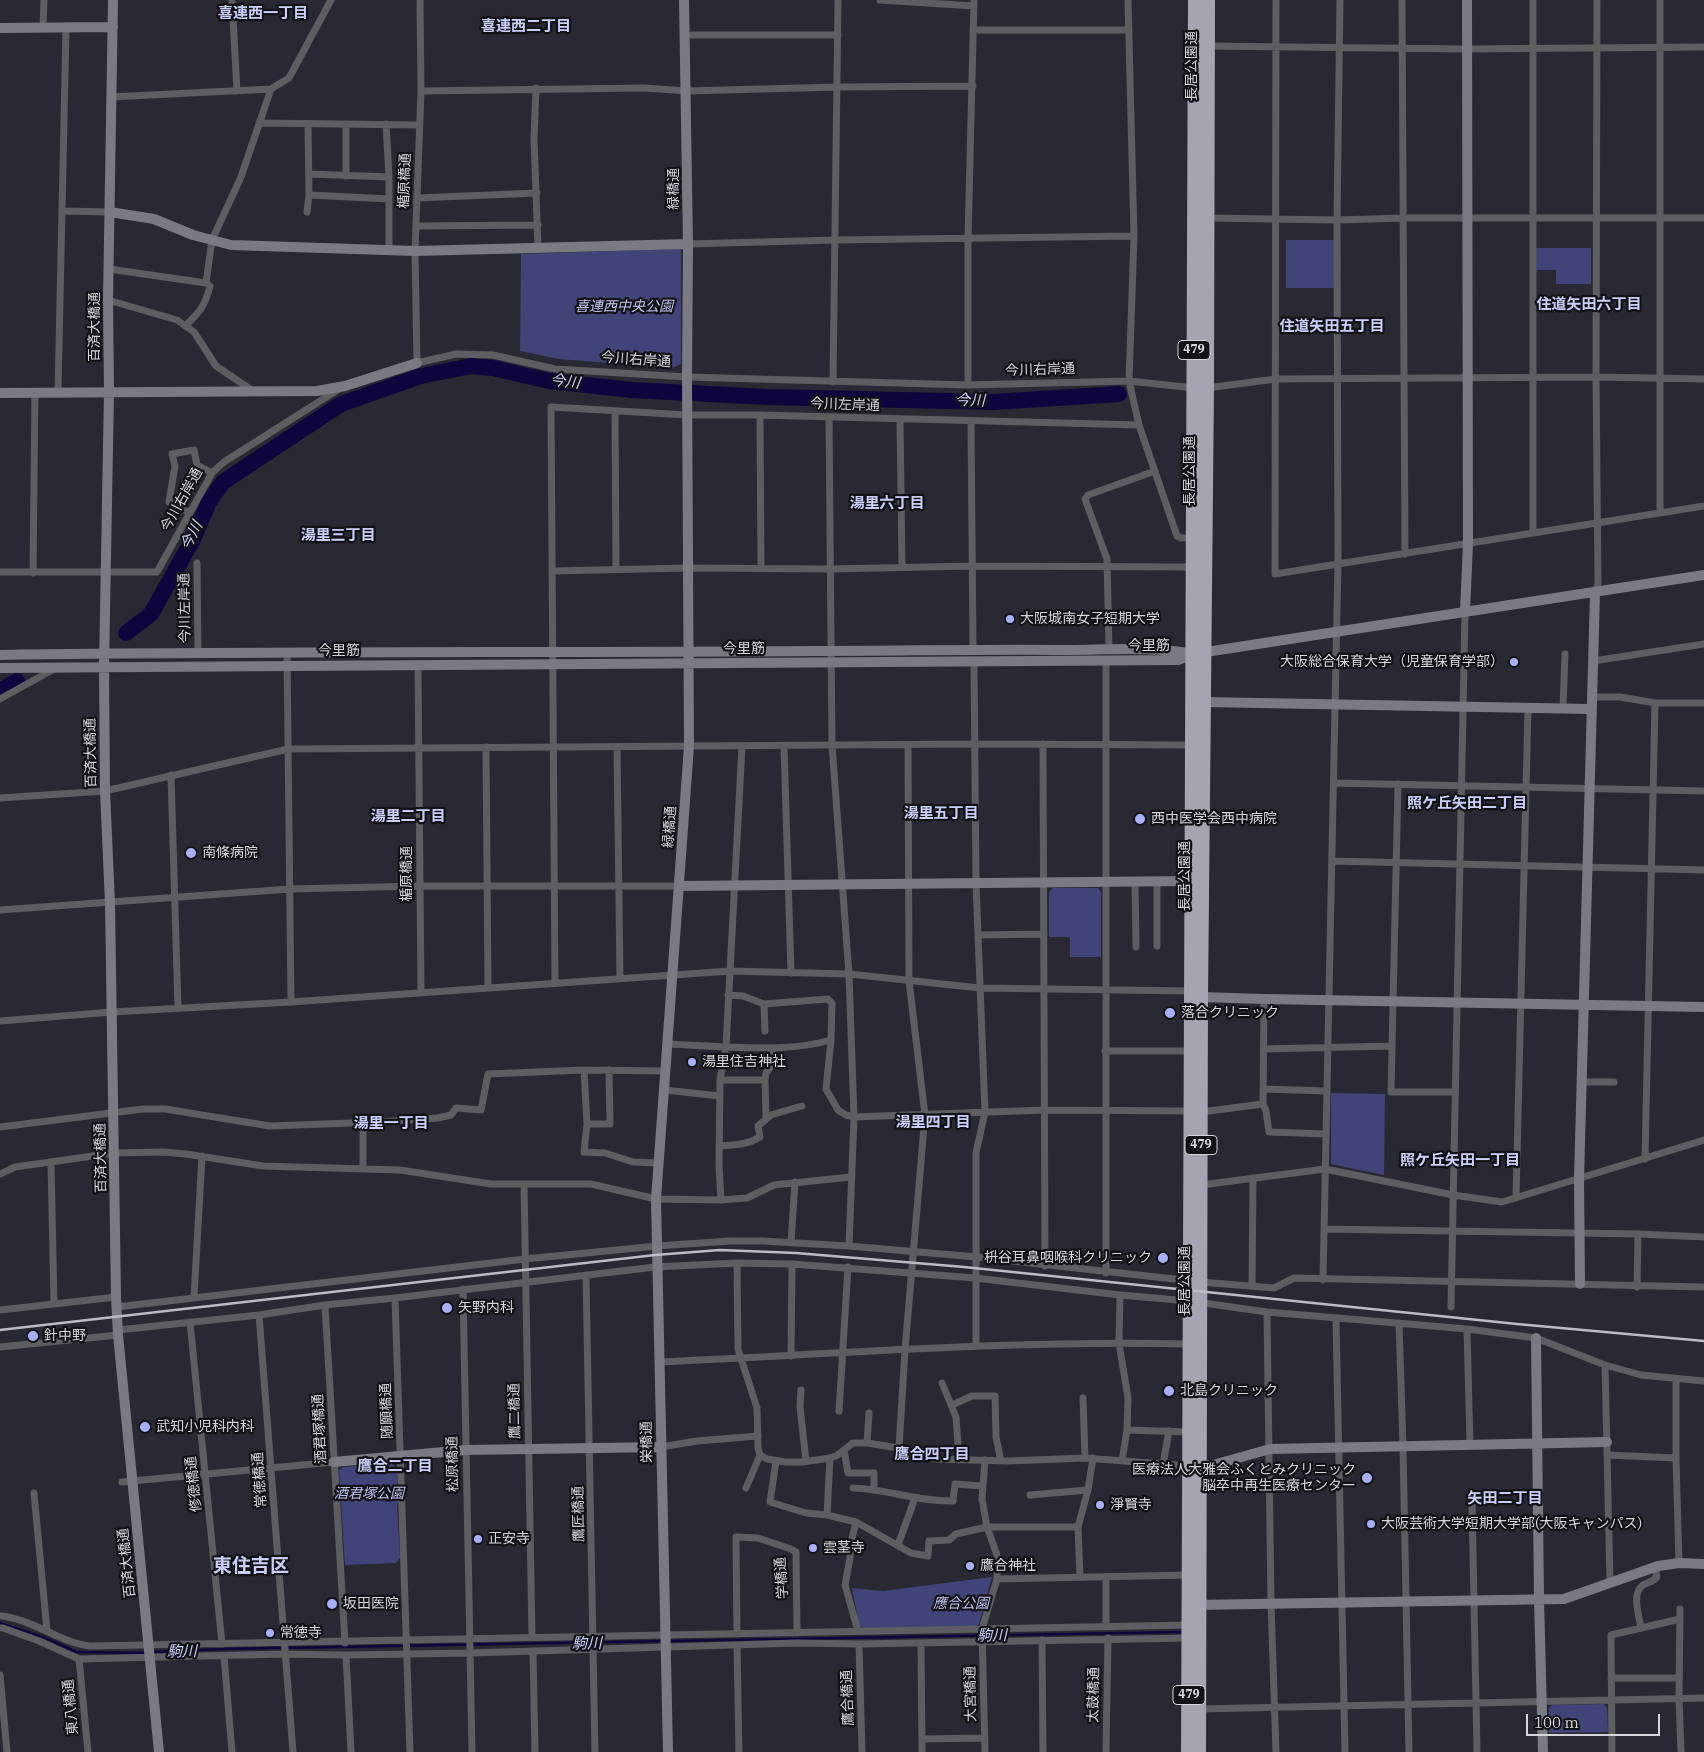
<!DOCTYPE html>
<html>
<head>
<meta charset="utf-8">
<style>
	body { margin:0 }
	#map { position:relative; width:1704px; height:1752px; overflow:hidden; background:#282932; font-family:"IBM Plex Serif",serif }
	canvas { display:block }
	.scale { position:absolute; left:1526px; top:1714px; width:134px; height:22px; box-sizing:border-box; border:2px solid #d5d6dc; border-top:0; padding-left:6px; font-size:15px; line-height:18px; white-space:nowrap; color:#d5d6dc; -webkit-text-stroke:4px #121216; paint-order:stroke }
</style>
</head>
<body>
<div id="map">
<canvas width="1704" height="1752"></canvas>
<div class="scale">100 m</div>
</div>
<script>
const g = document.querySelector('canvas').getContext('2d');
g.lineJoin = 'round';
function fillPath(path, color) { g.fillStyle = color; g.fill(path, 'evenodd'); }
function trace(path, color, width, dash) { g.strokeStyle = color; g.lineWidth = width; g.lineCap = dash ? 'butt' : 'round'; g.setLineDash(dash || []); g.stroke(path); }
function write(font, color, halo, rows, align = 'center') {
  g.font = font + ' "IBM Plex Serif","Noto Sans JP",serif'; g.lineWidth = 4.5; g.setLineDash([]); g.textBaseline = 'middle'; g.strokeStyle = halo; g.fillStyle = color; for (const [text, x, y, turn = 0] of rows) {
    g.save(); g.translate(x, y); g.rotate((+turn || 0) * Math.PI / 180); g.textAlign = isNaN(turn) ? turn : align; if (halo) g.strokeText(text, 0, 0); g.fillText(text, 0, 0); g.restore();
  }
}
const green = new Path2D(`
	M1286,240h48v48h-48z
	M1536,248h55v36h-35v-14h-20z
	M681,249v115l-9,4 -113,-9 -39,-8 1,-97z
	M1052,888h46l3,4v65h-31v-20h-21v-44z
	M1331,1093l54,1 -1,81 -53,-11z
	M392,1463l5,5 1,36 -1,1 3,53 -4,5 -51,2 -6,-94 4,-4z
	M992,1577l-13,47 -3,3 -113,1 -4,-3 -7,-37 31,3z
	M1604,1704l3,4 1,24 -59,1v-25l3,-3z`);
const stream = new Path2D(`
	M0,1623l43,14 34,15 69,1
	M669,1641l511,-9
	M152,1652l71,-3 441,-8`);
const river = new Path2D(`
	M126,633l25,-19 42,-75 16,-37 14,-20 118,-78 80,-28 50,-10 22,2 56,13 83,9 135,7 226,5 126,-8
	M0,691l17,-10`);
const street = new Path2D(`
	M232,0l5,91
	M420,0l1,91 -6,160 2,112 39,-9 37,1 62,14 132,8 281,8 161,-4 65,7
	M880,0l94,6
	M1128,0l6,236 -5,145 10,44 38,111 4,2h12
	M1276,0l-1,574 429,-68
	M1402,0l3,554
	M1533,0v533
	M43,28l1,-28
	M973,30h156
	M685,35h153
	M1207,46l259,3 238,-2
	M536,88l-2,51 4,108
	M421,91l223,-3 43,3 151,-4 135,-1
	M111,97l160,-8 18,-11 42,-78
	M259,123l160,2
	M346,124v52
	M386,124l3,53v73
	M309,174l80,3
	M309,195l80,4
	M417,198l120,-5
	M63,211l47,1
	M307,212l2,-17 -1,-71
	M1208,218l129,2 66,-2h301
	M416,226l122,-1
	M688,244l147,-4 299,-4
	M109,269l97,14
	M108,300l69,20 17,12 22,34 37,25
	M185,326c15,-14 20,-20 25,-40l-4,-3 6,-43 29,-63 30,-88
	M833,382l5,-382
	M968,385v-146l6,-239
	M1207,388l69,-9 320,-2 108,2
	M58,392l8,-364
	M615,411l1,158
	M760,415l1,153
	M829,417l3,328 17,229 5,143 -5,129
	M900,419l2,148
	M971,421l2,228
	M190,513l-21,-11 6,-36 -3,-12 22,-4 3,15 15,8
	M1660,513v-513
	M197,563l1,90
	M552,571l137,-3 142,1 142,-3 220,1
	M0,572h157l55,-99 12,-11 115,-73
	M33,573l2,-180
	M1595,592l3,-8 -2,-207 1,-377
	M1109,649l-2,-90 -22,-60 3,-4 67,-24
	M287,653l4,349
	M1106,660v613
	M1593,661l111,-17
	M974,662l2,221 9,229 -9,41v193
	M418,665l3,328
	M1592,697h28l35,6h49
	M0,699l54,-30
	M1563,708l2,-54
	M1043,744l2,522
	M742,746l-16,301c35,1 70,3 105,-7
	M784,746l7,227
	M486,747l2,240
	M617,747l3,231
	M171,775l7,233
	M1334,783l370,8
	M1398,784l-7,308h64
	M0,798l105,-7 183,-42 685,-5 219,1
	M1332,861l372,9
	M1135,881l1,66
	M0,910l290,-21 130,-3h259
	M978,935l66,-1
	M1157,946v-65
	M555,983l-4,-576 136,8h73l379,10
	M728,995l15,1 21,8 64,-5 4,4 -1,37 -5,49 12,21 8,5 8,2 191,-7 144,1
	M764,1004l1,27
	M0,1021l112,-9 179,-10 439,-31 119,3 131,14 210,3
	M668,1044l58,3 -6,33
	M1264,1049l127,-3
	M1105,1051h85
	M584,1070l3,54 -3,28 21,1 28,9 26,1
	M1582,1082h32
	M1263,1089l64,2
	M665,1090l55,6
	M1263,1104l3,7 3,21 57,2
	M1201,1112l62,-8 1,-105
	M766,1119l-1,-39 1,-7 6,-8 1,-17
	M363,1123v45
	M587,1124h23l-1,-54
	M0,1127l143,-18h22l105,17 109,-4 59,-4 13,-3 5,-7 25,2 7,-36 96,-4 82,1
	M719,1146c15,-1 28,-1 41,-9l-2,-11 13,-11 31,-9
	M1645,1159l10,-456
	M51,1163l3,140
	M0,1174l15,-7 99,-14 49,-1 23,2 77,12 137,4 91,14h100l65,15 65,1 26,-2 27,-13 77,-8
	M524,1184l8,453
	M1201,1185l124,-16 128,26 49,7 202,-62
	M1516,1198l12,-490
	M721,1200l-2,-34 1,-86h45
	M1324,1229l314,5 66,3
	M791,1242l4,-60
	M737,1263l1,86 19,59 1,40 2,7 -14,33
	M586,1275l9,477
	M1323,1280l15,-716 -1,-344 3,-220
	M1252,1286l1,-108
	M1637,1287l1,-53
	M463,1289l9,463
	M1120,1295l-1,48 9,55 -1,32 -5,31
	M194,1297l8,-141
	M395,1298l15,454
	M325,1305l20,338
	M117,1307l408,-48 132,-13 73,-5h33l86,5 128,11 224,25 73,6 20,-10 410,9
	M1451,1307l14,-695
	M0,1310l116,-13
	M1267,1312l4,291 5,149
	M259,1315l34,437
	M1336,1319l9,433
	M190,1322l32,322
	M1399,1323l4,123 6,306
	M1467,1329l3,116
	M118,1330l141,-15 66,-10 70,-7 260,-31 82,-4 55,1 183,14 145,17 69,6 78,11 200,17 69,9 69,27 36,10 63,6
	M0,1347l118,-12
	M791,1356l1,-92
	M660,1362c176,-8 352,-22 529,-18
	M1605,1365l5,217
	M1676,1379v79l3,105
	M942,1383l14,34 3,43
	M801,1390l-1,17 6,54
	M1083,1398l2,60
	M952,1405l20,-9h23l1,41 5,24
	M839,1411l9,-144
	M1127,1430l62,2
	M867,1443l2,-30
	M661,1447l36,-6 61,-5
	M899,1448l6,-98 20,-235 -16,-134 -1,-235
	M844,1450l4,23h26v17
	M760,1455l7,4 18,3h18l27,-4 6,-2 17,-13h14l32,5 18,7 20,4 71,2 77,-3 104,8
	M1607,1455l69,3
	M776,1461l-6,41 36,11 21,2 29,7 55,31 17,3 1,-15 20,-1 7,-6 31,-7h91l2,50
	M1163,1464l6,-33
	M122,1482l212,-20
	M853,1488c34,1 66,14 100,13l2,-17 27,2
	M34,1493l13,138
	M1030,1495l58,-5
	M1472,1502l5,250
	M827,1515l3,-57
	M856,1522l-5,20 -1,16 -5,27 13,46
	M1078,1527l10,-37 5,-32
	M898,1545l17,-47
	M997,1579l192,-4
	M1680,1609l-1,89 2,54
	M0,1616c31,2 60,27 90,30l1100,-21
	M1106,1627v-50
	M0,1628h3l36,13 40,18 205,-5 62,1 124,-2 327,-10 62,1 331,-6
	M1641,1628c-2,-13 -10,-34 2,-43 6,-3 10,-3 14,-8l-2,-10
	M737,1634l-1,-97 22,1 33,11 5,3 1,81
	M1042,1640l1,112
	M921,1643l1,109
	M859,1644l3,108
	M737,1645l2,107
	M533,1651l2,101
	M346,1655l5,97
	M224,1656l8,96
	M79,1659l9,93
	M0,1675l7,77
	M1611,1678h68
	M1199,1709l505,-11
	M922,1739l63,-1
	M985,1752l-3,-123 15,-50v-24l-10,-28 -5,-28 3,-39
	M1106,1752l2,-114
	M1612,1752l-1,-117 69,-16`);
const secondary = new Path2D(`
	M113,0l-5,300 1,92 -5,275 1,124 5,112 6,394 2,38 41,417
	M0,28l113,-1
	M110,212l44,7 39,16 38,10 184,6 273,-7
	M0,393l317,-2 28,-5 72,-23
	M1465,612l3,-69 -1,-543
	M0,655c272,-4 543,-2 815,-4 84,0 168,-2 252,-1 38,0 88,-4 125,4
	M0,668l1178,-8 15,-6 511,-79
	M1204,702l387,7
	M679,886l512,-5
	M1196,994l5,3 63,2 440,8
	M1580,1284l-1,-105 16,-587
	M1536,1338l3,261 4,153
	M334,1462l131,-12 196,-3
	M1193,1466l20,-1 57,-16 337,-7
	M1193,1605l371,-6 94,-33 21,-3 25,1
	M668,1752l-12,-553 33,-453 -2,-369 1,-133 -4,-244`);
const highway = new Path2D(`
	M1188,1752l7,-1752
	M1199,1752l2,-755 6,-609 1,-388`);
const rail = new Path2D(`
	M0,1330l655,-75 65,-5 76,3 168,14 553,57 187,17`);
const markers = [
	[1010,619,5,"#a8b0fc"],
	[1514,662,5,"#a8b0fc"],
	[1140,819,6,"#a8b0fc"],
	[191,853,6,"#a8b0fc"],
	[1170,1013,6,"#a8b0fc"],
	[692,1062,5,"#a8b0fc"],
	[1163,1258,6,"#a8b0fc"],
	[447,1308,6,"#a8b0fc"],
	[33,1336,6,"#a8b0fc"],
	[1169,1391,6,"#a8b0fc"],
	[145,1427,6,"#a8b0fc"],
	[1367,1478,6,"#a8b0fc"],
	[1100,1505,5,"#a8b0fc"],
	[1371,1524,5,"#a8b0fc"],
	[478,1539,5,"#a8b0fc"],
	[813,1548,5,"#a8b0fc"],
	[970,1566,5,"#a8b0fc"],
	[332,1604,6,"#a8b0fc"],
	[270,1633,5,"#a8b0fc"]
];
const shields = [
	[1194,350,32],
	[1201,1145,32],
	[1189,1695,32]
];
const shieldNames = [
	["479",1194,350],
	["479",1201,1145],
	["479",1189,1695]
];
const streetNames = [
	["長居公園通",1192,66,-90],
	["楯原橋通",405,181,-88],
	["緑橋通",674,189,-90],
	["百済大橋通",95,327,-90],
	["今川右岸通",636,360,4],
	["今川右岸通",1040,370,-2],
	["今川左岸通",845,405,2],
	["長居公園通",1190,471,-90],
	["今川右岸通",182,500,-61],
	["今川左岸通",185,608,-91],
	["今里筋",1149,646],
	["今里筋",744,649],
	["今里筋",339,651],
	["百済大橋通",91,753,-91],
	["緑橋通",670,827,-86],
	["楯原橋通",407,874,-90],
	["長居公園通",1185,876,-90],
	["百済大橋通",101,1158,-91],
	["長居公園通",1185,1281,-90],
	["随願橋通",387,1411,-92],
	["鷹二橋通",515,1411,-91],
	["酒君塚橋通",320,1429,-93],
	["栄橋通",647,1442,-91],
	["松原橋通",453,1464,-91],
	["常徳橋通",260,1480,-94],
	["修徳橋通",194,1484,-96],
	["鷹匠橋通",579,1514,-91],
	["百済大橋通",127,1563,-96],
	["学橋通",782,1578,-94],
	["大宮橋通",971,1694,-91],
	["太鼓橋通",1094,1695,-89],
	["鷹合橋通",848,1698,-92],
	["東八橋通",71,1707,-95]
];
const parkNames = [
	["喜連西中央公園",624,307],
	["酒君塚公園",369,1494],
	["應合公園",961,1604]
];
const poiNames = [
	["大阪城南女子短期大学",1020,619],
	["大阪総合保育大学（児童保育学部）",1504,662,"right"],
	["西中医学会西中病院",1151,819],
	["南條病院",202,853],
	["落合クリニック",1181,1013],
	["湯里住吉神社",702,1062],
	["枡谷耳鼻咽喉科クリニック",1152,1258,"right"],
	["矢野内科",458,1308],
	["針中野",44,1336],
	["北島クリニック",1180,1391],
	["武知小児科内科",156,1427],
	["医療法人大雅会ふくとみクリニック",1356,1470,"right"],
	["脳卒中再生医療センター",1356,1486,"right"],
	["淨賢寺",1110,1505],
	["大阪芸術大学短期大学部(大阪キャンパス)",1381,1524],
	["正安寺",488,1539],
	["雲茎寺",823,1548],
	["鷹合神社",980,1566],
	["坂田医院",343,1604],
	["常徳寺",280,1633]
];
const neighbourhoodNames = [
	["喜連西一丁目",263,14],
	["喜連西二丁目",526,27],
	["住道矢田六丁目",1589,305],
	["住道矢田五丁目",1332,327],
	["湯里六丁目",887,504],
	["湯里三丁目",338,536],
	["照ケ丘矢田二丁目",1467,804],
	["湯里五丁目",941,814],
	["湯里二丁目",408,817],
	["湯里四丁目",933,1123],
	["湯里一丁目",391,1124],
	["照ケ丘矢田一丁目",1460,1161],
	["鷹合四丁目",932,1455],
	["鷹合二丁目",395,1467],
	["矢田二丁目",1505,1499]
];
const waterNames = [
	["今川",565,382,7],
	["今川",970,401,1],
	["今川",192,536,-63],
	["駒川",992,1636,-1],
	["駒川",587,1644,-1],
	["駒川",182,1652,-1]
];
const districtNames = [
	["東住吉区",251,1567]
];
fillPath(green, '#414478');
trace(stream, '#0e053e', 2.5);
trace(river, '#0e053e', 16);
trace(street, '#5d5e62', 7);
trace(secondary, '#7a7b82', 10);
trace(highway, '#a4a5b0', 14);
trace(rail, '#bcbdc4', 2.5);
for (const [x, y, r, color] of markers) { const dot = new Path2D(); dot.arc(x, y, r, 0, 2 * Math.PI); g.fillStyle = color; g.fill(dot); trace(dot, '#121216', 2); }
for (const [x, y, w] of shields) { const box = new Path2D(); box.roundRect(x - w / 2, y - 9.5, w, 19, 4); g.fillStyle = '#121216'; g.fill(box); trace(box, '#d5d6dc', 1); }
write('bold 12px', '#d5d6dc', null, shieldNames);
write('14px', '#d5d6dc', '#121216', streetNames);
write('italic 14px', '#bdc3ef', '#121216', parkNames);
write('14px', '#d5d6dc', '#121216', poiNames, 'left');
write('bold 15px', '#c9cffa', '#121216', neighbourhoodNames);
write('italic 15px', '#cbd1fd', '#121216', waterNames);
write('bold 19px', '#c9cffa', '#121216', districtNames);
</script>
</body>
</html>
